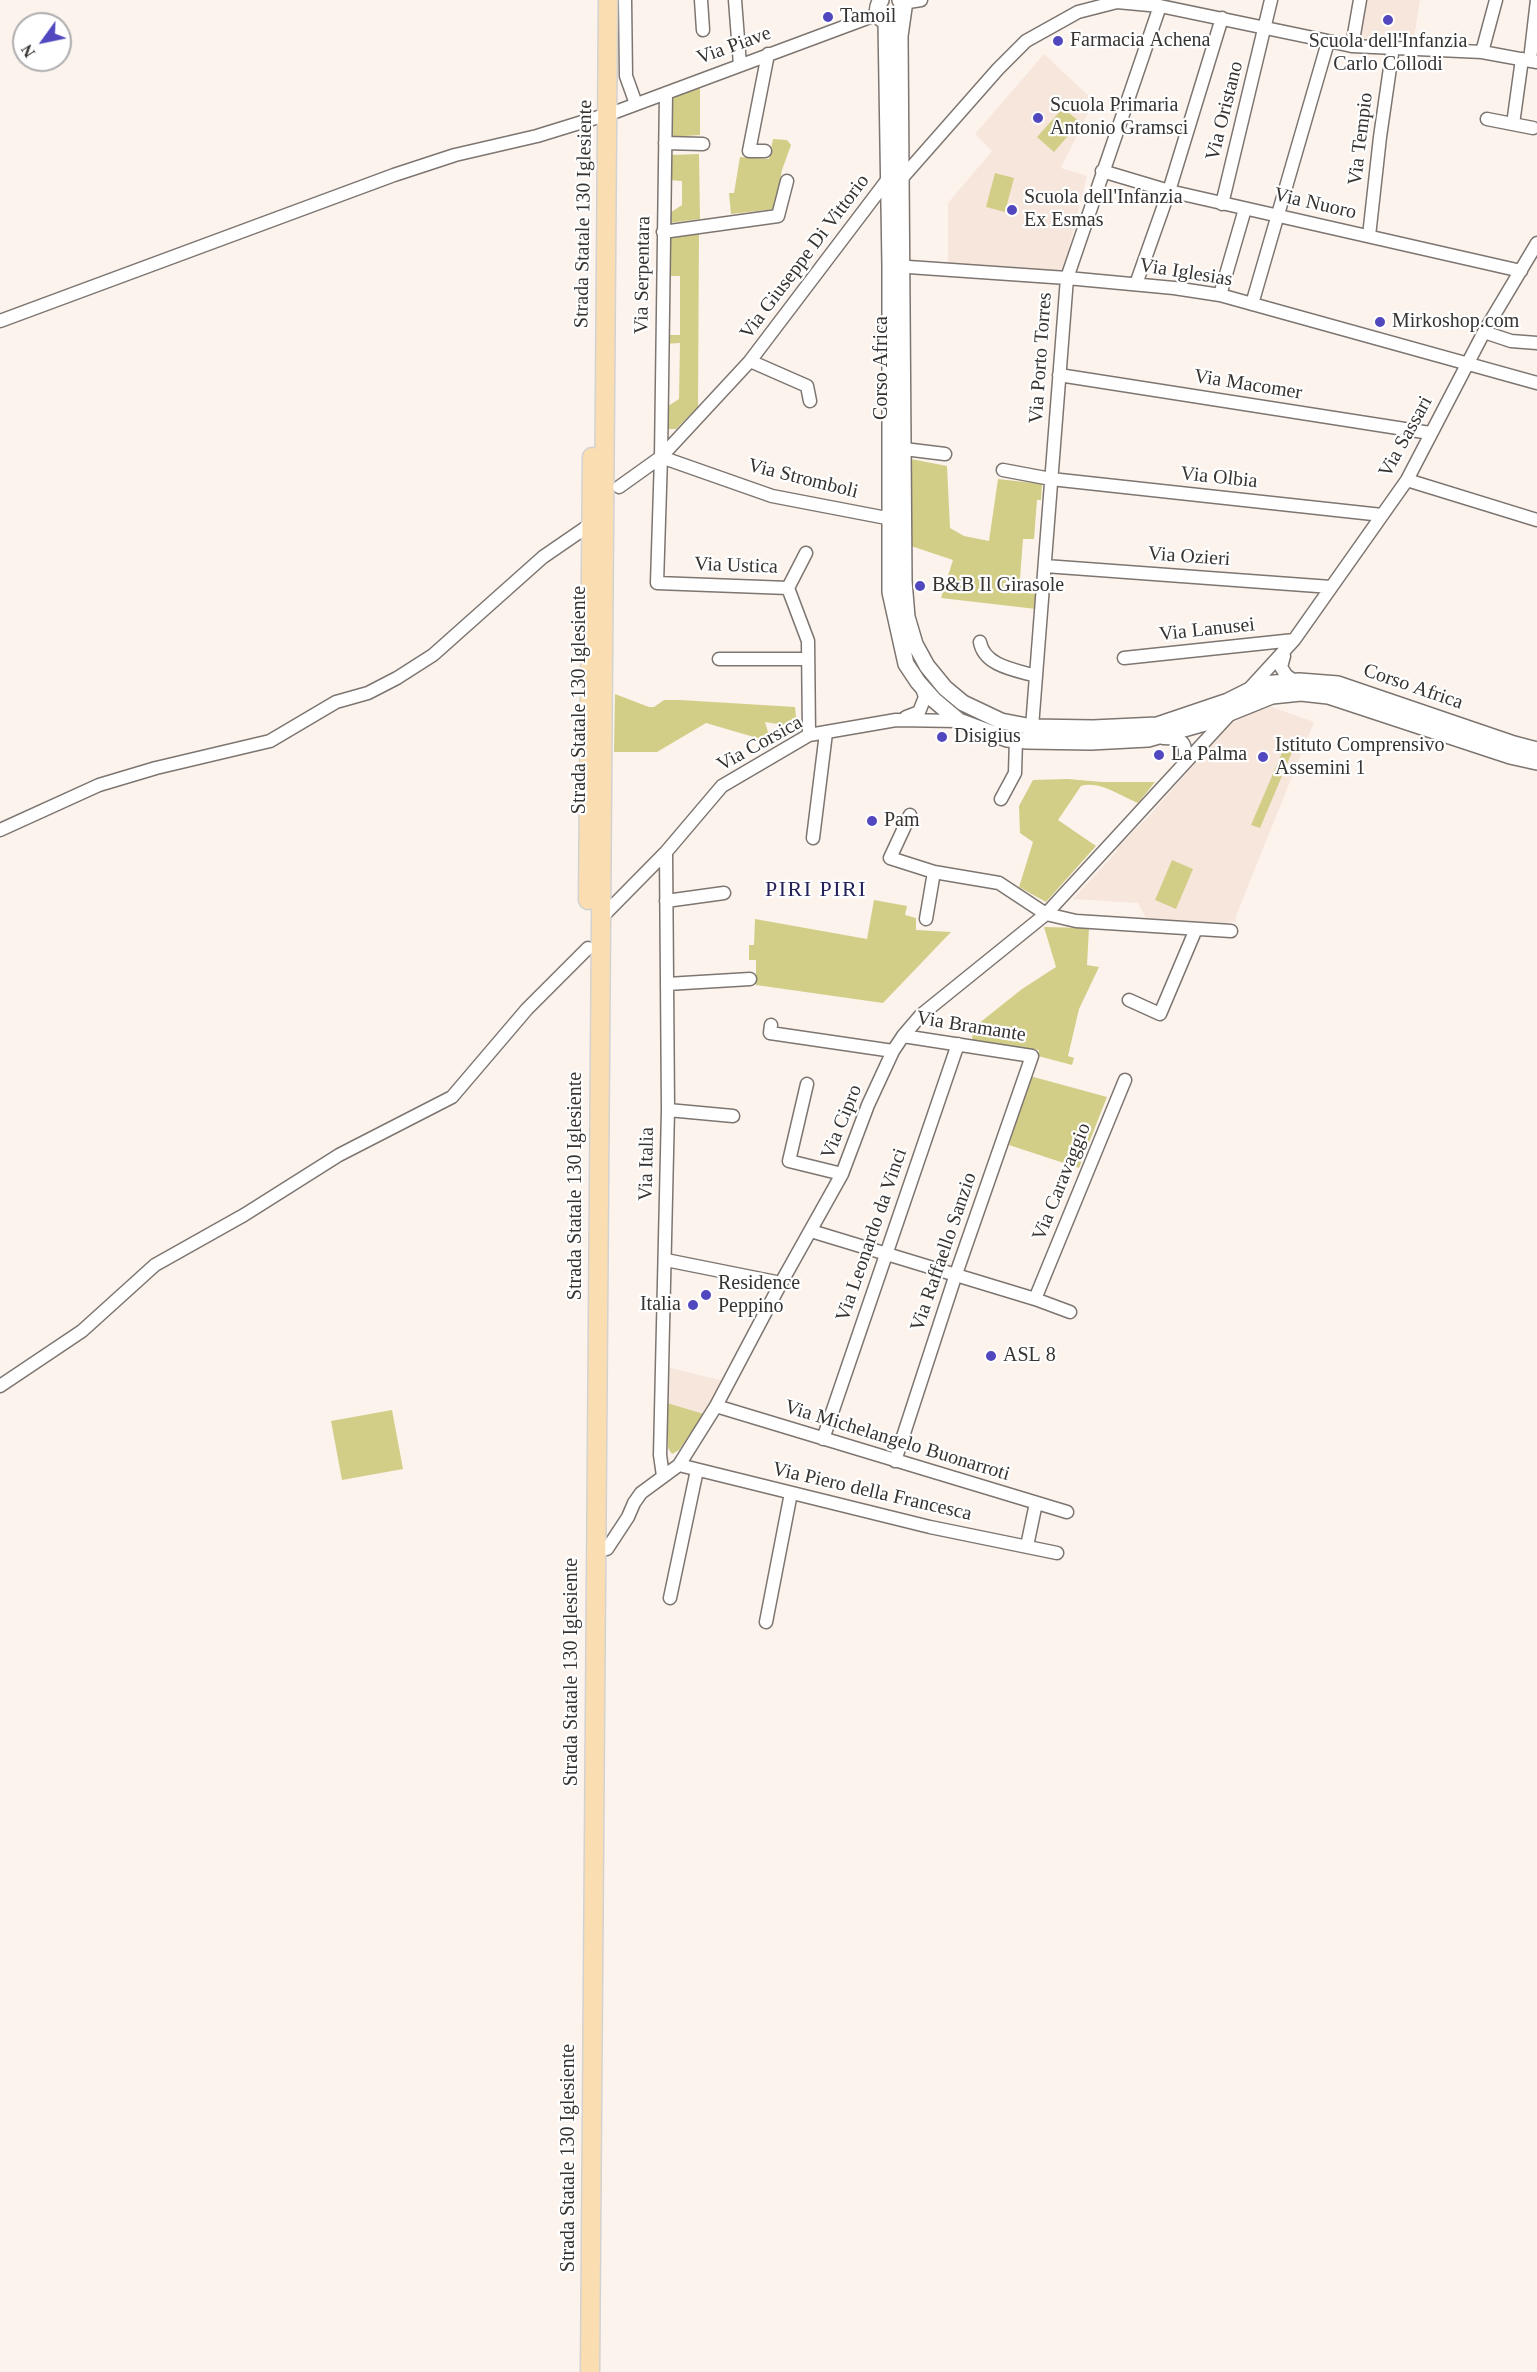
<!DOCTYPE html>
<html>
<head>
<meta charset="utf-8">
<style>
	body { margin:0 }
	#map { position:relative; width:1537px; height:2372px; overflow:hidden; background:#fcf3ed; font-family:Georgia,serif }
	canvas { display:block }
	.north { position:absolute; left:12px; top:12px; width:60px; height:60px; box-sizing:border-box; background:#fff; border:2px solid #afadad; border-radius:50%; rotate:237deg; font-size:16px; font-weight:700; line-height:24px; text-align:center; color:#363331 }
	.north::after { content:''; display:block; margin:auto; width:21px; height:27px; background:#5148bf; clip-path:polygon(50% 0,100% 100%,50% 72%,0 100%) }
</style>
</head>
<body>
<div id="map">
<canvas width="1537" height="2372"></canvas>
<div class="north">N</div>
</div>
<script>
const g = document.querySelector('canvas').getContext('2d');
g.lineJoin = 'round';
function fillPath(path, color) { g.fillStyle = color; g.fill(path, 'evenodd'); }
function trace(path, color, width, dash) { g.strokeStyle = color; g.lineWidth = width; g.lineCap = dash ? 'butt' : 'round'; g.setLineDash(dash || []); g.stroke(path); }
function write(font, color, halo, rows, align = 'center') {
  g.font = font + ' Georgia,serif'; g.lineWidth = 4.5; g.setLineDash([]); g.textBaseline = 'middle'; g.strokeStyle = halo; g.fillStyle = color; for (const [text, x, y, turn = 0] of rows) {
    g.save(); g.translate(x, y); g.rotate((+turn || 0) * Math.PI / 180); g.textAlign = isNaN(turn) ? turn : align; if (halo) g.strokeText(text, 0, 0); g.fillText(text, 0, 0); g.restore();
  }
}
const built = new Path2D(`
	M1363,0h57l-7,44 -54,-3z
	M1044,54l50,47 -33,67 26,8 -24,96 -115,-8v-61l44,-52 -17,-17z
	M1272,707l42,15 -78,194v5l-11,2 -79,-5 -8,-15 -65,-4 44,-48 -2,-2 35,-34 79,-91 24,-11z
	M667,1367l56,14 -19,33 -37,-11z`);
const green = new Path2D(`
	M700,87v48l-29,2 1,-40z
	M1063,108l17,14 -26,30 -17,-15z
	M773,139l14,1 4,5 -9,25 -7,39 -44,5 -2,-21h5l6,-36 29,2z
	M699,154l1,65 -32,4v-9l14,-9v-24l-13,-1 1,-25z
	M995,173l19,5 -9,34 -19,-5z
	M699,234l-1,173 -22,22h-11v-21l14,-9 1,-56 -15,1v-9h15v-59h-15l1,-38z
	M911,459l36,7 3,62 14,8 25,5 9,-62 44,5 -1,16h-4l-3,39h-11l-4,53 18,2 -1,15 -95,-11 12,-38 -42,-14z
	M615,694l34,13h5l10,-7h16l115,7 2,20 -32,-5 6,20 -65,-19 -49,29h-43z
	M1287,741l8,4 -35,83 -9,-3z
	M1068,779l34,3h53l-17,21c-17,-7 -39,-23 -57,-17l-23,34 38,26 -50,56 -27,-15 14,-45 -13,-9 -1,-27 14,-26z
	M1172,860l21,9 -17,40 -21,-9z
	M874,900l33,6 -2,9 11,3v12l35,2 -68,71 -127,-18v-25h-7v-15h5l1,-26 112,20z
	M1044,927l45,1 -2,37 12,2 -20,42 -11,47 6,2 -2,7 -34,-9 1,-6 -67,-9 1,-13 49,-39 34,-22z
	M1030,1076l77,21 -28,71 -70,-23z
	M667,1403l37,11 -25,36 -7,4 -4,-6z
	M392,1410l11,59 -61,11 -11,-59z`);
const minor = new Path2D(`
	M625,0l1,76 10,28
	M701,0l2,30
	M735,0l5,65
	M902,3l19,-3
	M1352,46l8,-46
	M1482,52l14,-52
	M1530,60l7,-60
	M666,93l-5,364 -4,126 131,5 20,53 1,94
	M1487,119l46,9
	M1513,124l9,-65
	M665,143l38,1
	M765,151h-16l19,-97
	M1102,171l67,20 352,80
	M1222,204l49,-204
	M663,232l115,-16 9,-35
	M1369,236l11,-99 13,-90
	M894,266l173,12 107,10 46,7 317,88
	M1136,284l33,-93 53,-173
	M1220,295l25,-86
	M1252,304l76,-262
	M0,321l394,-146 61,-20 82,-19 81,-25 255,-95 7,1
	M1484,332l27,9 26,2
	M750,361l57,25 3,15
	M1059,375l371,58
	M896,448l49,6
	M661,457l111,39 125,24
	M1003,470l48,9 331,36
	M1407,480l130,40
	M619,487l42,-30 89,-96 138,-182 14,-1 96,-109 28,-28 52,-29 39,-10 43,4 192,40 130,6 55,10
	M1045,566l286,21
	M788,588l18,-35
	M980,642c4,24 36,28 56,34
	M1284,656l-3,11 5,8 8,6
	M1124,658l170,-18
	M719,659h89
	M1251,687l43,-47 113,-160 77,-148 53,-89
	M906,717l13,-5 6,-15 -3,-9
	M1032,727l35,-449 93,-272
	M1163,738c22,0 24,5 21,26
	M1001,799l14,-26 1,-34
	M910,815l-20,43 44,14 65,11 47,31 30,7 155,10
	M0,830l99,-45 57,-17 114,-27 66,-39 32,-9 29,-15 36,-23 110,-98 48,-33
	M813,838l13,-105
	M666,901l58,-8
	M600,919l66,-67 56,-66 87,-51 87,-15 63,1
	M926,919l8,-47
	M667,984l83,-5
	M1129,1000l31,14 36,-85
	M771,1025l-1,8 123,18
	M807,1084l-18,77 53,13
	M668,1110l65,6
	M811,1231l224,68 35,13
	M666,1260l115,23
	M1035,1299l90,-219
	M0,1386l82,-55 73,-66 89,-50 95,-60 113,-58 75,-88 61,-61
	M716,1406l351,106
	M823,1439l135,-395
	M895,1461l61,-187 76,-218 -129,-20
	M679,1465l251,62 127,26
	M663,1476l-3,-21 8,-345 -2,-258
	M1027,1546l9,-43
	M607,1549l21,-32 6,-14 7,-10 38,-28 37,-59 65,-123 61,-109 26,-69 25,-54 10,-15 18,-21 125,-101 184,-200
	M670,1598l27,-128
	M766,1622l25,-129`);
const tertiary = new Path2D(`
	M881,0c-8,12 -1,24 13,22
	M900,0l4,8 -4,28 4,545 3,36 8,27 12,22 18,22 18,15 38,18 31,6 61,1 64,-3 71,-24 34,-17 37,-3 39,3 176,60 23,6
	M886,22l4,244v326l16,72 12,18 16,18 25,21 48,18 20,2 64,1 57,-3 57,-16 67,-27 29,-3 27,3 182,60 27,6`);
const primary = new Path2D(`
	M588,900l4,-443
	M590,2372l18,-2372`);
const markers = [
	[828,17,6,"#5148bf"],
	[1388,20,6,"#5148bf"],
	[1058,41,6,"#5148bf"],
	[1038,118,6,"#5148bf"],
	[1012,210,6,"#5148bf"],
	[1380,322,6,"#5148bf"],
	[920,586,6,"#5148bf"],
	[942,737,6,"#5148bf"],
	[1159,755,6,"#5148bf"],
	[1263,757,6,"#5148bf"],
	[872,821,6,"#5148bf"],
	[706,1295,6,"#5148bf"],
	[693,1305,6,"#5148bf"],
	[991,1356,6,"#5148bf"]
];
const poiNames = [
	["Tamoil",840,17],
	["Farmacia Achena",1070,41],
	["Scuola dell'Infanzia",1388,42,"center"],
	["Carlo Collodi",1388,65,"center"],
	["Scuola Primaria",1050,106],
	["Antonio Gramsci",1050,129],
	["Scuola dell'Infanzia",1024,198],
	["Ex Esmas",1024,221],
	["Mirkoshop.com",1392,322],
	["B&B Il Girasole",932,586],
	["Disigius",954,737],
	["Istituto Comprensivo",1275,746],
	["Assemini 1",1275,769],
	["La Palma",1171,755],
	["Pam",884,821],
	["Residence",718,1284],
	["Peppino",718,1307],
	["Italia",681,1305,"right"],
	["ASL 8",1003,1356]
];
const streetNames = [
	["Via Piave",734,46,-20],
	["Via Oristano",1225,111,-76],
	["Via Tempio",1361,139,-83],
	["Via Nuoro",1315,204,13],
	["Strada Statale 130 Iglesiente",584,214,-89],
	["Via Giuseppe Di Vittorio",805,257,-53],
	["Via Iglesias",1186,273,9],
	["Via Serpentara",643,275,-89],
	["Via Porto Torres",1041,358,-86],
	["Corso Africa",882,368,-90],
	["Via Macomer",1248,385,9],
	["Via Sassari",1406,437,-61],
	["Via Olbia",1219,478,6],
	["Via Stromboli",803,479,14],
	["Via Ozieri",1189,557,4],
	["Via Ustica",736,566,2],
	["Via Lanusei",1207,630,-6],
	["Corso Africa",1413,687,19],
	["Strada Statale 130 Iglesiente",580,700,-90],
	["Via Corsica",760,744,-29],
	["Via Bramante",971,1027,9],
	["Via Cipro",842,1122,-68],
	["Via Italia",647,1164,-89],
	["Via Caravaggio",1062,1182,-68],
	["Strada Statale 130 Iglesiente",576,1186,-90],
	["Via Leonardo da Vinci",872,1235,-71],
	["Via Raffaello Sanzio",944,1252,-71],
	["Via Michelangelo Buonarroti",897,1441,17],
	["Via Piero della Francesca",872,1492,13],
	["Strada Statale 130 Iglesiente",572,1672,-90],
	["Strada Statale 130 Iglesiente",569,2158,-90]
];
const quarterNames = [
	["PIRI PIRI",816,890]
];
fillPath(built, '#f7e6dc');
fillPath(green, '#d3ce87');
trace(minor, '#7d7570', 15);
trace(tertiary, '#7d7570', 18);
trace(primary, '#d3d2d2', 21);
trace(minor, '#fff', 12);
trace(tertiary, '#fff', 15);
trace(primary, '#fadeb1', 18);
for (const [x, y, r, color] of markers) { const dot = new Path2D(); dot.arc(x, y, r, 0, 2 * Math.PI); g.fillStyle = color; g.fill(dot); trace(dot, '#fff', 2); }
write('20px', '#363331', '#fff', poiNames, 'left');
write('20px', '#363331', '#fff', streetNames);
g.letterSpacing = '1.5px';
write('22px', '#25215b', '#fff', quarterNames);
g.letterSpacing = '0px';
</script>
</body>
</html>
